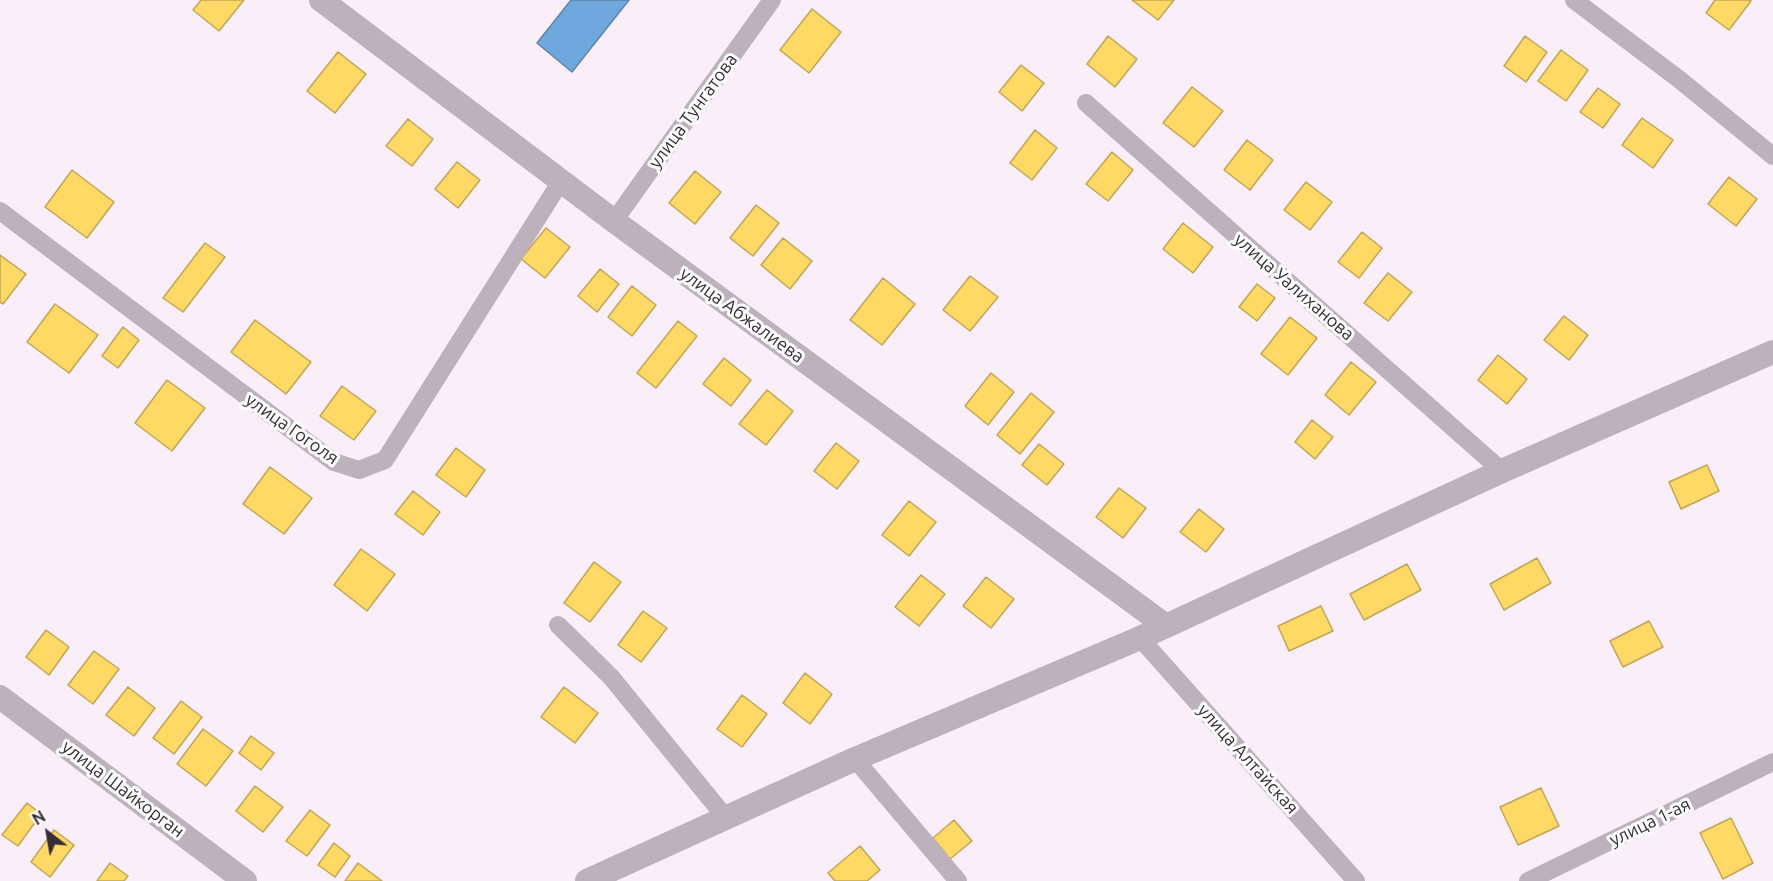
<!DOCTYPE html>
<html>
<head>
<meta charset="utf-8">
<style>
	body { margin:0 }
	#map { position:relative; width:1773px; height:881px; overflow:hidden; background:#faeef8; font-family:Ubuntu,sans-serif }
	canvas { display:block }
	.north { position:absolute; left:18px; top:803px; width:60px; height:60px; -webkit-text-stroke:4px #fefefe; paint-order:stroke; rotate:329deg; font-size:16px; font-weight:700; line-height:24px; text-align:center; color:#372d36 }
	.north::after { content:''; display:block; margin:auto; width:21px; height:27px; background:#372d36; clip-path:polygon(50% 0,100% 100%,50% 72%,0 100%) }
</style>
</head>
<body>
<div id="map">
<canvas width="1773" height="881"></canvas>
<div class="north">N</div>
</div>
<script>
const g = document.querySelector('canvas').getContext('2d');
g.lineJoin = 'round';
function fillPath(path, color) { g.fillStyle = color; g.fill(path, 'evenodd'); }
function trace(path, color, width, dash) { g.strokeStyle = color; g.lineWidth = width; g.lineCap = dash ? 'butt' : 'round'; g.setLineDash(dash || []); g.stroke(path); }
function write(font, color, halo, rows, align = 'center') {
  g.font = font + ' Ubuntu,sans-serif'; g.lineWidth = 6; g.setLineDash([]); g.textBaseline = 'middle'; g.strokeStyle = halo; g.fillStyle = color; for (const [text, x, y, turn = 0] of rows) {
    g.save(); g.translate(x, y); g.rotate((+turn || 0) * Math.PI / 180); g.textAlign = isNaN(turn) ? turn : align; if (halo) g.strokeText(text, 0, 0); g.fillText(text, 0, 0); g.restore();
  }
}
const homes = new Path2D(`
	M201,0h43l-25,31 -26,-21z
	M1132,0h42l-16,20z
	M1715,0h34l2,1 -22,29 -23,-17z
	M812,9l29,23 -32,41 -29,-23z
	M1108,36l29,23 -22,28 -28,-23z
	M1525,36l22,16 -21,30 -22,-16z
	M1561,50l27,20 -22,31 -28,-20z
	M338,52l28,22 -31,39 -28,-22z
	M1021,65l23,18 -22,28 -23,-19z
	M1192,87l31,24 -29,36 -31,-24z
	M1598,88l22,16 -17,24 -23,-16z
	M1642,118l31,22 -20,28 -31,-23z
	M408,119l25,20 -21,27 -26,-20z
	M1035,130l22,18 -25,32 -22,-17z
	M1247,140l26,20 -23,30 -26,-20z
	M1112,152l21,18 -25,31 -22,-17z
	M457,162l23,18 -22,28 -23,-19z
	M72,170l42,32 -27,36 -42,-31z
	M695,171l26,21 -26,32 -26,-21z
	M1729,177l28,22 -21,27 -28,-22z
	M1306,182l26,20 -22,28 -26,-20z
	M756,205l23,18 -26,33 -23,-18z
	M1183,223l30,24 -20,26 -30,-24z
	M546,228l24,19 -25,31 -24,-19z
	M1362,232l20,16 -23,30 -21,-16z
	M783,238l29,23 -22,28 -29,-24z
	M205,243l20,14 -42,55 -20,-14z
	M0,255l26,19 -23,30 -3,-2z
	M600,269l19,15 -22,28 -19,-16z
	M1388,273l24,19 -24,29 -24,-18z
	M970,276l28,21 -28,34 -27,-21z
	M883,278l32,26 -33,41 -32,-25z
	M1257,284l18,14 -18,23 -18,-14z
	M632,286l24,19 -24,31 -24,-19z
	M55,304l43,31 -29,38 -42,-31z
	M1564,316l24,19 -19,25 -25,-20z
	M1290,317l27,21 -29,37 -27,-21z
	M255,320l56,42 -25,32 -55,-42z
	M678,321l19,15 -41,52 -19,-15z
	M123,327l16,13 -21,28 -16,-12z
	M1498,355l29,24 -20,25 -29,-24z
	M724,358l27,22 -20,26 -28,-22z
	M1351,362l25,20 -27,33 -24,-20z
	M991,373l23,19 -26,33 -23,-19z
	M167,380l38,28 -33,43 -37,-28z
	M342,386l34,25 -22,29 -34,-24z
	M767,390l26,21 -27,34 -27,-21z
	M1031,393l23,19 -34,42 -23,-19z
	M1312,420l21,17 -18,22 -20,-17z
	M836,443l23,18 -22,28 -23,-18z
	M1039,444l25,20 -17,21 -25,-20z
	M456,448l29,22 -19,27 -30,-22z
	M1707,465l12,26 -38,18 -12,-27z
	M270,467l42,31 -28,36 -41,-30z
	M1119,488l27,20 -23,30 -27,-21z
	M413,491l27,21 -17,23 -28,-21z
	M909,501l27,21 -27,34 -27,-21z
	M1199,509l25,20 -18,23 -26,-20z
	M361,549l34,25 -28,37 -33,-26z
	M1537,558l14,25 -47,27 -14,-26z
	M594,562l27,20 -31,40 -26,-19z
	M1407,564l14,26 -57,30 -14,-26z
	M921,575l24,19 -26,32 -24,-19z
	M986,577l28,22 -23,29 -28,-22z
	M1321,606l12,25 -44,20 -11,-25z
	M643,611l24,17 -26,34 -23,-17z
	M1649,621l14,26 -40,20 -13,-26z
	M46,630l23,17 -20,28 -23,-18z
	M94,651l25,18 -26,35 -25,-19z
	M805,673l27,21 -22,30 -27,-21z
	M128,687l27,21 -21,28 -28,-21z
	M564,687l34,26 -23,30 -34,-26z
	M742,695l25,19 -25,33 -25,-18z
	M181,701l21,16 -28,37 -21,-16z
	M203,729l30,22 -27,35 -29,-22z
	M251,736l23,17 -13,17 -22,-17z
	M255,786l28,21 -20,25 -27,-21z
	M1541,788l18,38 -41,19 -18,-38z
	M27,803l14,11 -23,32 -16,-11z
	M310,810l20,15 -23,31 -21,-15z
	M1731,818l22,45 -30,16 -23,-46z
	M954,820l18,21 -22,18 -17,-21z
	M54,830l20,15 -24,32 -19,-15z
	M334,843l16,13 -15,21 -17,-12z
	M860,846l20,24 -13,11h-32l-7,-8z
	M110,863l18,13 -4,5h-27z
	M358,863l24,18h-37z`);
const schools = new Path2D(`
	M571,0h58l-57,72 -35,-29z`);
const street = new Path2D(`
	M1574,0l106,80 93,76
	M1086,103l416,368
	M0,211l334,251 25,8 26,-10 176,-279
	M614,221l158,-221
	M558,625l53,52 115,141
	M1140,638l216,243
	M855,759l103,122
	M1528,881l245,-119`);
const secondary = new Path2D(`
	M321,0l293,221 552,405
	M0,697l245,184
	M587,881l268,-122 285,-121 362,-167 271,-119`);
const streetNames = [
	["улица Тунгатова",693,111,-54],
	["улица Уалиханова",1294,287,41],
	["улица Абжалиева",742,315,36],
	["улица Гоголя",292,429,35],
	["улица Алтайская",1248,759,48],
	["улица Шайкорган",123,789,37],
	["улица 1-ая",1650,822,-26]
];
fillPath(homes, '#ffd966');
trace(homes, '#c3a558', 1.5);
fillPath(schools, '#6fa8dc');
trace(schools, '#5e83aa', 1.5);
trace(street, '#bdb2bb', 18);
trace(secondary, '#bdb2bb', 24);
write('18px', '#372d36', '#fefefe', streetNames);
</script>
</body>
</html>
